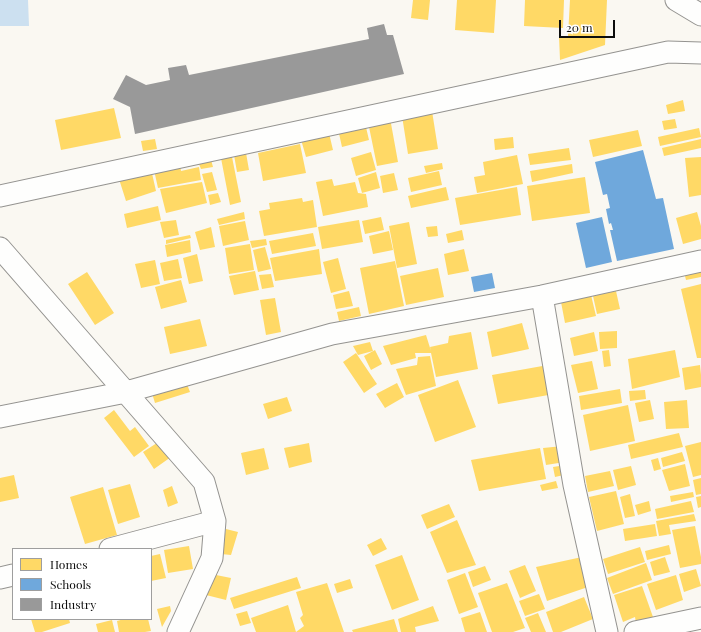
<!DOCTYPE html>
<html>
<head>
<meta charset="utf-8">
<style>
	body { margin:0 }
	#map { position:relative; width:701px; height:632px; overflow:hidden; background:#faf8f2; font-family:"Playfair Display",serif }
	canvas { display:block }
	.legend { position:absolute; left:12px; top:548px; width:140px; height:72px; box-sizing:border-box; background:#fff; border:1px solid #9e9e9e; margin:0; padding:5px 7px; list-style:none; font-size:12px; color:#0d0d0d }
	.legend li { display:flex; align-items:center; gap:8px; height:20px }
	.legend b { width:20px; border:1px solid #9e9e9e }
	.scale { position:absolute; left:559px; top:20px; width:56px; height:18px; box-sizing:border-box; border:2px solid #0d0d0d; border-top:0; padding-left:5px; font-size:12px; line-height:14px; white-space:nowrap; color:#0d0d0d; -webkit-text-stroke:3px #fff; paint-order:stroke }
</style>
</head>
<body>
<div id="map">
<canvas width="701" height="632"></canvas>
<ul class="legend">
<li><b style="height:11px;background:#ffd966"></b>Homes</li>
<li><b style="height:11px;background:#6fa8dc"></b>Schools</li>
<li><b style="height:11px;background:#999"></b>Industry</li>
</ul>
<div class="scale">20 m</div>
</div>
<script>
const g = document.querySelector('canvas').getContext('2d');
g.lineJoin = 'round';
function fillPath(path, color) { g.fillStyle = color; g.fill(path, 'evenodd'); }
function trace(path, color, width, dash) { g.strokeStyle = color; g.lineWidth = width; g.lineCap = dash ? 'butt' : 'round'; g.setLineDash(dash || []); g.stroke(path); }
const water = new Path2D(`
	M0,0h28l1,26h-29z`);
const homes = new Path2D(`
	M413,0h17l-2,20 -17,-2z
	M457,0h39l-2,33 -39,-3z
	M525,0h39l-1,28 -39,-2z
	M570,0h37l-2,45 -45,15 -1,-24h9z
	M683,100l2,11 -17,3 -2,-9z
	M114,108l7,30 -60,12 -6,-30z
	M432,111l6,38 -30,5 -6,-38z
	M390,118l8,44 -21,4 -9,-44z
	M675,119l2,9 -13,2 -2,-9z
	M365,123l4,17 -27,7 -4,-18z
	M699,128l2,9 -41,9 -2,-9z
	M328,129l5,21 -27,7 -6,-21z
	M638,130l4,16 -49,11 -4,-17z
	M513,137l1,11 -19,2 -1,-11z
	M155,139l2,10 -14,2 -2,-10z
	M701,139v9l-37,8 -2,-8z
	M300,144l6,29 -43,8 -5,-28z
	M569,148l2,12 -41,5 -2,-11z
	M231,152l10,50 -11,3 -10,-52z
	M371,152l5,18 -20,6 -5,-18z
	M246,153l3,17 -12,2 -3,-17z
	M517,155l6,29 -46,9 -3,-16 11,-2 -2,-13z
	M210,156l3,11 -12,2 -2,-5 -14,3 -1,-6z
	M701,157v38l-12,2 -4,-39z
	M442,163l1,6 -17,4 -2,-7z
	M572,164l1,9 -41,9 -2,-11z
	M180,165l1,6 18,-4 2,13 -43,8 -4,-18z
	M151,169l5,22 -30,10 -7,-22z
	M439,171l3,14 -31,7 -3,-14z
	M212,172l5,18 -10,2 -5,-18z
	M376,172l4,16 -18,5 -4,-15z
	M394,173l4,17 -15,3 -3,-17z
	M585,177l5,36 -58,8 -5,-35z
	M332,179l2,7 21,-4 3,11 8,1 2,13 -45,9 -7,-34z
	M202,182l5,21 -41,10 -6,-24z
	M446,187l3,13 -38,8 -3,-12z
	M517,187l4,28 -61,10 -5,-27z
	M218,193l3,9 -11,3 -2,-10z
	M302,198l1,4 10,-2 4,27 -53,9 -5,-25 11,-2 -1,-6z
	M158,206l3,14 -34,8 -3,-14z
	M244,212l1,7 -26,6 -2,-6z
	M697,212l4,14v13l-18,5 -7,-26z
	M381,217l3,13 -19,4 -3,-13z
	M176,220l3,15 -15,3 -4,-16z
	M359,220l4,22 -41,7 -4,-22z
	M245,221l4,19 -26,6 -4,-20z
	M409,222l8,42 -20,4 -8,-42z
	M437,226l1,10 -10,1 -2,-10z
	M211,227l4,20 -15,3 -5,-18z
	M462,230l2,10 -16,3 -2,-9z
	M389,231l4,19 -20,4 -4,-18z
	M313,233l3,13 -44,8 -3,-13z
	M190,235l1,3 -25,6v-4z
	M266,239l1,6 -15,3 -2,-7z
	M190,240l1,12 -24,5 -2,-12z
	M250,244l4,26 -25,4 -4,-26z
	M265,247l6,22 -13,3 -5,-22z
	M319,249l3,25 -47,7 -5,-23z
	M464,249l5,22 -21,4 -4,-21z
	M197,254l6,27 -14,3 -6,-26z
	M338,258l8,31 -15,4 -8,-31z
	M178,259l4,19 -18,3 -4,-18z
	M155,260l5,24 -19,4 -6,-24z
	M395,261l9,45 -35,8 -9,-46z
	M438,268l6,29 -38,8 -6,-29z
	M701,269v8l-15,3 -2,-8z
	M255,271l4,19 -25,5 -5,-19z
	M87,272l27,41 -19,12 -27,-41z
	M271,274l3,13 -12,2 -3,-14z
	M181,280l6,22 -26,7 -6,-22z
	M701,284v74h-4l-16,-69z
	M349,291l4,15 -17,3 -3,-14z
	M616,291l4,18 -23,5 -4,-18z
	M591,295l5,21 -31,7 -4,-21z
	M275,298l6,34 -15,3 -6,-35z
	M359,307l2,9 -22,5 -2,-9z
	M200,319l7,27 -37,8 -6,-27z
	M522,323l7,26 -37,8 -5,-25z
	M617,331v17l-17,1 -1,-17z
	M471,332l7,37 -42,8 -5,-24h-16l1,5 -25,7 -8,-19 43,-11 5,16 -1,-4 18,-4 1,-7z
	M594,332l4,19 -24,5 -4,-18z
	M370,342l3,9 -15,4 -5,-9z
	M375,350l7,14 -11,6 -7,-14z
	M609,350l2,16 -7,1 -2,-16z
	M675,350l5,27 -48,12 -4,-30z
	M356,353l21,31 -13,9 -21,-31z
	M430,356l6,30 -30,9 -10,-26 21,-4 1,-8z
	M592,361l6,28 -20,4 -7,-28z
	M548,365l6,29 -56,10 -6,-29z
	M700,365l1,10v12l-16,3 -3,-22z
	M185,379l5,13 -35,11 -4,-13z
	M458,380l18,47 -41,15 -17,-47z
	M397,383l7,14 -19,11 -9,-14z
	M620,389l2,14 -41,7 -2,-14z
	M645,390l1,9 -16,2 -1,-10z
	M287,397l5,14 -24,8 -5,-15z
	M650,400l4,19 -15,3 -4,-19z
	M687,400l2,28 -23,1 -2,-27z
	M628,405l7,36 -45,10 -7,-36z
	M114,410l16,21 5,-4 14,19 -15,11 -30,-39z
	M679,433l4,14 -52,12 -3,-14z
	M160,441l11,16 -17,12 -11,-17z
	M701,442v33l-8,2 -8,-31z
	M309,443l3,19 -23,6 -5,-20z
	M563,446l2,16 -19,3 -3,-17z
	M264,448l5,21 -23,6 -5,-22z
	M540,448l6,31 -67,12 -8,-31z
	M682,452l3,9 -22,6 -2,-9z
	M658,458l3,11 -7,2 -3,-11z
	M685,464l5,22 -21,5 -7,-21z
	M566,465l2,9 -13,3 -2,-10z
	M631,466l5,19 -18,5 -5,-20z
	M610,471l4,15 -26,6 -3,-16z
	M14,475l5,23 -19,4v-24z
	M701,478v16l-5,1 -3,-15z
	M556,481l2,7 -16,3 -2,-6z
	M130,484l10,33 -22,7 -10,-34z
	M172,486l6,17 -10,4 -5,-17z
	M103,487l14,48 -32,9 -15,-47z
	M616,491l8,33 -27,7 -8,-34z
	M693,492l1,5 -23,5 -1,-6z
	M630,494l5,22 -10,2 -5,-21z
	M701,496v11l-3,1 -2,-11z
	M649,501l2,10 -13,4 -3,-10z
	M691,501l3,11 -37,7 -2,-10z
	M449,504l6,13 -28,12 -6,-14z
	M694,514l2,7 -27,4 2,9 -12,2 -3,-15z
	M457,520l19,45 -29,8 -17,-41z
	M655,524l2,12 -32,5 -2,-12z
	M695,526l6,31v7l-21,4 -8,-38z
	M226,529l12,3 -7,23 -10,-1z
	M381,538l6,11 -14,7 -6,-11z
	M669,545l2,9 -24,6 -2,-9z
	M189,546l4,23 -25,4 -4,-23z
	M640,547l5,15 -37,12 -5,-15z
	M160,554l6,24 -15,3v-25z
	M402,555l17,45 -27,10 -17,-45z
	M582,557l6,30 -41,14 -11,-34z
	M665,557l5,15 -16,4 -4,-14z
	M646,563l6,17 -39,14 -6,-16z
	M525,565l11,26 -16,7 -11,-27z
	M485,566l6,14 -18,7 -5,-15z
	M696,569l5,17 -17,6 -5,-18z
	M465,573l13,34 -19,7 -12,-34z
	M211,574l20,4 -5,22 -20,-5z
	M676,575l7,25 -27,10 -9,-26z
	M297,577l4,11 -67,21 -4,-11z
	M350,579l3,9 -16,5 -3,-9z
	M327,583l17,49h-88l-5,-14 37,-13 8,27 8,-6 -4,-8 3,-3 -7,-23z
	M507,583l18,45 -12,4h-21l-14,-39z
	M642,586l11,31 -17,6 -1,-6 -12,5 -9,-27z
	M539,594l6,15 -20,7 -6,-15z
	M584,597l9,22 -32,13h-8l-7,-20z
	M170,606l1,5 -9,16 -5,-18z
	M433,606l6,15 -24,6 1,5h-15l-3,-13z
	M247,611l4,12 -11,3 -4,-12z
	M480,612l7,20h-22l-4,-14z
	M538,613l8,19h-15l-6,-14z
	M31,619h38l1,4 -28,9h-7z
	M124,619h24l3,12 -6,1h-26l-2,-11z
	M394,619l4,13h-45l-1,-2z
	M112,620l3,12h-17l-2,-8z`);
const schools = new Path2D(`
	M643,150l13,49 7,-1 11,51 -57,12 -7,-31h3l-2,-7 -2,1 -3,-15 4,-1 -3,-14 -4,1 -8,-33z
	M602,217l10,45 -26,6 -10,-45z
	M492,273l3,15 -21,4 -3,-15z`);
const industry = new Path2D(`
	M384,24l3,11h6l11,39 -269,60 -5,-27 -17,-8 13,-24 20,10 24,-5 -2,-12 18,-3 3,10 180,-36 -2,-11z`);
const minor = new Path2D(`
	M676,0l25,15
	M0,196l668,-144 33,1
	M0,248l204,234 11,39 -3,37 -34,74
	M542,296l32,189 33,147
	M0,417l126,-25 206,-58 210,-38 159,-35
	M110,549l105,-28
	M0,578l13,-3
	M635,632l66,-14`);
fillPath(water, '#cce0f0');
fillPath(homes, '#ffd966');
fillPath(schools, '#6fa8dc');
fillPath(industry, '#999');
trace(minor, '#949390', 23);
trace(minor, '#fefefd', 21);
</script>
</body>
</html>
